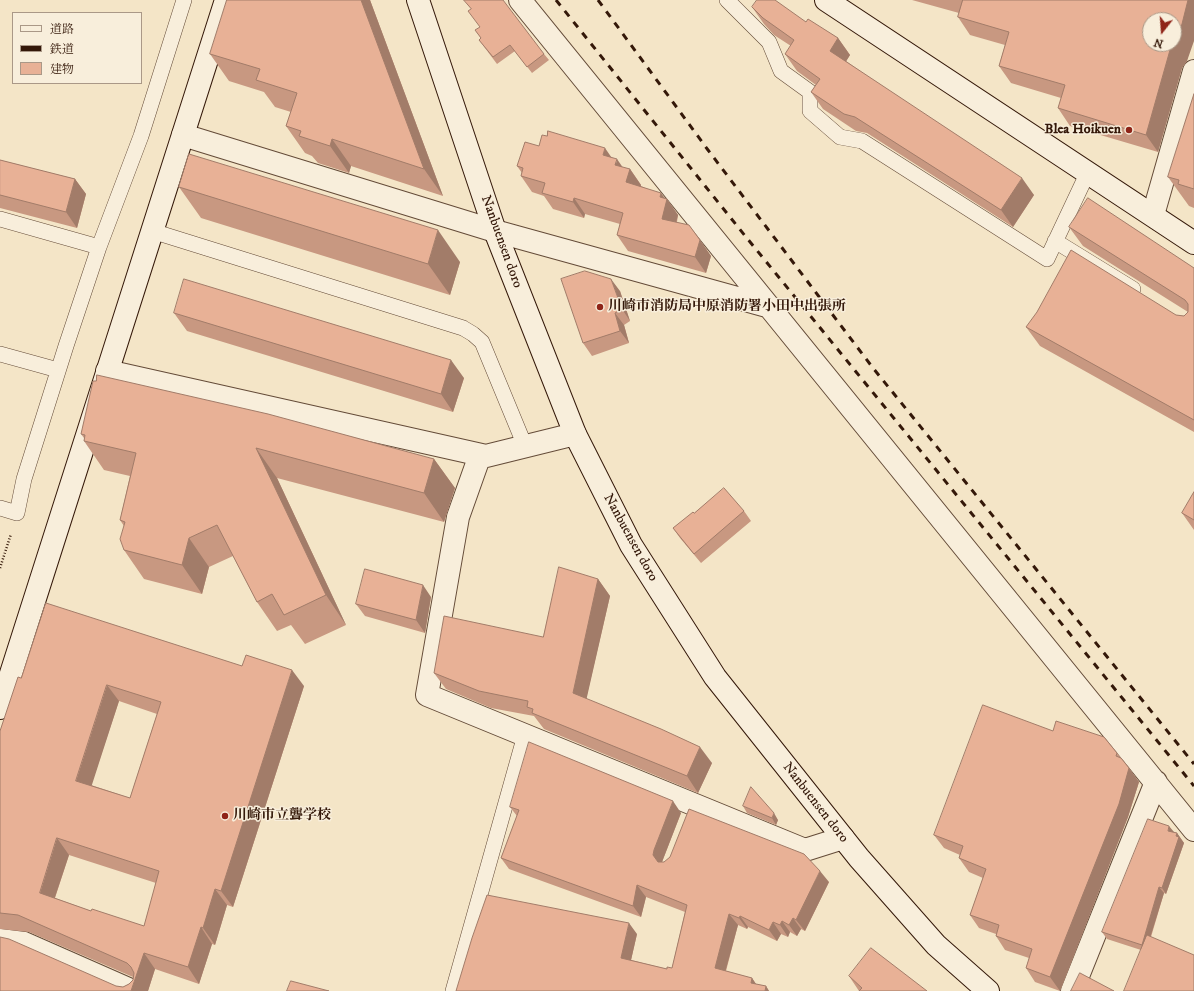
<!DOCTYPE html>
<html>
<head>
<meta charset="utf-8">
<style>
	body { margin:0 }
	#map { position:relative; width:1194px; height:991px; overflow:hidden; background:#f4e5c7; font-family:"IM FELL DW Pica","Noto Serif JP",serif }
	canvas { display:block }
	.legend { position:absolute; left:12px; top:12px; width:130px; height:72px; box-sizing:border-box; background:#f8eedb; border:1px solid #aa9887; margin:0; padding:5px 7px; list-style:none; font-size:12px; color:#341809 }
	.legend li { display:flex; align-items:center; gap:8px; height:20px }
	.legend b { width:20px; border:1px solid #aa9887 }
	.north { position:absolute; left:1142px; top:12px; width:40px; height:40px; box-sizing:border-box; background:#f8eedb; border:1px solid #aa9887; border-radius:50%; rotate:197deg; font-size:11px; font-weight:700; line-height:16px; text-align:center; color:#341809 }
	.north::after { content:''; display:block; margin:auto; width:14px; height:18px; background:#8f2418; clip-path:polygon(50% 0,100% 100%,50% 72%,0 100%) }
</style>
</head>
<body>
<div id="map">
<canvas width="1194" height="991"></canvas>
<ul class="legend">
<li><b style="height:5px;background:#f8eedb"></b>道路</li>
<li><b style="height:5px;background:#341809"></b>鉄道</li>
<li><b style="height:11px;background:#e8b196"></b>建物</li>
</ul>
<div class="north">N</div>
</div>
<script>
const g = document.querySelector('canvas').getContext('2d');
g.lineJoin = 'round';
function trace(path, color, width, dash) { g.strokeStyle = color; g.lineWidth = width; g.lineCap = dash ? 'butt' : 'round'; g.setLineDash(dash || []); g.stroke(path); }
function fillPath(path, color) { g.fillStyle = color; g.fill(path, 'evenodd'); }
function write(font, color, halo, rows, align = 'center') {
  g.font = font + ' "IM FELL DW Pica","Noto Serif JP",serif'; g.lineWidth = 3; g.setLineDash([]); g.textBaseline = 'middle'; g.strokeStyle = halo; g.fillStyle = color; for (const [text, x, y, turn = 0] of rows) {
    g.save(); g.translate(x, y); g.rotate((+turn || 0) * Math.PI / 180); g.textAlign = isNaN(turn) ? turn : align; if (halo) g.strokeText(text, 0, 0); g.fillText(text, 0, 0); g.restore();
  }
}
const path = new Path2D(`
	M0,568l11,-34`);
const lane = new Path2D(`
	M727,0l42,42 12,29 29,21v19l30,26 22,4 185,118 41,-87
	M0,219l99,28
	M152,231l311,97 10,6 9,8 43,104
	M1055,241l78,48
	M0,354l58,16
	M0,508l17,5 7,-34 42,-133 33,-99 42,-111 43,-136
	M453,991l72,-256`);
const street = new Path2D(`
	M520,0l674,830
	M183,135l312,96 275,76
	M1153,215l41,-144
	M107,371l379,85 89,-22
	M480,455l-22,62 -31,178 378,155 38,-12
	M0,940l24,3 109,48
	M1072,991l84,-209`);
const secondary = new Path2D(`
	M418,0l77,231 80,203 56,111 84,132 144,181 77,87 52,46
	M826,0l368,243
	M0,708l226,-708`);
const rail = new Path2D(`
	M556,0l190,237 448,549
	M598,0l110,150 165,218 321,396`);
const wall = new Path2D(`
	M227,0h143l73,196 -92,-30 -2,7 -31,-10 -6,-7 -7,-3 -19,-27 5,-14 -16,-5 -11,-15 -35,-11 -19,-27z
	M912,0h282l-7,61 -5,7 -24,84 -88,-26 -12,-18 3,-10 -50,-15 -12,-17 6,-21 -35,-10 -12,-18 1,-4z
	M752,7l54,15 32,16 12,17 -4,6 188,134 -21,32 -146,-94 -11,-2 -33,-22 -12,-17 5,-7 -19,-14 -12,-17 6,-8 -17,-11 -10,-11z
	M475,30l69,24 5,6 -17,13 -17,-22 -18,13 -18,-24 2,-2z
	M1194,94v114l-5,-2 -21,-29z
	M547,136l64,22 12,10 7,1 11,16v1l26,13 11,16 -1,7 23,18 11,16 -5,17 -78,-22 -11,-16 3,-11 -35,-10 -1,4 -31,-9 -9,-13 -12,-4 -11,-16 1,-3 -5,-7 22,-20z
	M0,160l75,19 11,15 -9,34 -77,-20z
	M179,187l281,75 -10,33 -249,-77z
	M1069,227l125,41v164l-154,-86 -14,-19 150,-12 8,1 4,-4 -105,-66z
	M620,291l10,30 -6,4 5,18 -37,13 -9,-13z
	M174,313l290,65 -11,34 -266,-81z
	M81,434l353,25 21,29 -11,34 -167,-44 69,147 -41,19 -14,-19 -14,6 -20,-29 -24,-46 -24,11 -7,27 -58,-15 -20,-29v-24l-4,-6 10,-44 -26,-6 -20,-29v-3z
	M1194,492v38l-12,-17z
	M744,511l7,10 -50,42 -21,-25 -7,-10 21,-15z
	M598,579l12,17 -24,103 126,64 -14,30 -154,-64 -10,-13 -43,-8 -45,-19 -12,-16 109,-36z
	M431,597l-6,36 -60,-17 -9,-12z
	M21,678l283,8 -71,221 -6,-2 -12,40 -3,-1 -13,40 -44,-15 -7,22h-148l116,-5 7,1 6,-3 4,-4v-3l-104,-45 -29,-3v-198zM119,701l38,13 -27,84 -39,-13zM69,855l87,28 -12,43 -53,-15 -36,-13z
	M1053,731l64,22 12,15 10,14 -11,35 -68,174 -25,-9 -9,-14 3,-10 -24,-8 -9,-14v-2l-17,-6 -9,-13 13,-37 -14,-6 -10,-14 1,-3 -16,-7 -10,-13z
	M743,806l35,14 -2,5 -29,-12z
	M510,807l171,6 -19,49 167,20 -24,49 -4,-2 -4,7 -7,-4 -2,5 -7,-3 -4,7 -29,-14 -1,2 -9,-4 -12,46 26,7 4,6 10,2 3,5h-313l181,-57 -6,26 36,9 5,-1 13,-56 -39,-15 -5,20 -132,-48 -8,-11 16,-42z
	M1174,832l3,1 7,10 -18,51 -2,-1 -13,44 -10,13 -34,-11 -5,-7z
	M849,976l78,15h-68z`);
const shadedWall = new Path2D(`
	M361,0h9l73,196 -19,-27z
	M1188,0h6v41l-7,20 -5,7 -24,84 -12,-17 24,-85z
	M838,38l12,17 -8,13 -12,-17z
	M332,139l19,27 -2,7 -19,-27z
	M605,148l11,16 1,-5 11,16 2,-6 11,16 -4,13 -34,-43z
	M1022,178l12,17 -21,32 -12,-17z
	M75,179l11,15 -9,34 -11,-16z
	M661,193l6,8v-2l11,16 -5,20 -11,-16 -2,-22z
	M574,198l11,16 -1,4 -11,-16z
	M438,230l22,32 -10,33 -22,-31z
	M700,240l11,16 -5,17 -11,-16z
	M611,279l9,12 10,30 -8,-12z
	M615,313l9,12 5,18 -9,-12z
	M451,360l13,18 -11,34 -12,-18z
	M256,448l21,30 69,147 -20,-30z
	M434,459l21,29 -11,34 -20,-29z
	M189,538l20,29 -7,27 -20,-29z
	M598,579l12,17 -26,114 -11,-17z
	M423,585l8,12 -6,36 -9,-13z
	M292,670l12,16 -71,221 -12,-16z
	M107,685l12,16 -31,96 -12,-16z
	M700,747l12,16 -14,30 -11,-17z
	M1129,768l10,14 -11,35 -68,174 -10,-14z
	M673,801l8,12 -19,49 -1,5 -8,-12 1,-5z
	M774,813l4,7 -2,5 -4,-7z
	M1169,826l5,6 -2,5 -4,-6z
	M1177,833l7,10 -18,51 -4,-6z
	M57,838l12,17 -18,54 -11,-16z
	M820,871l9,11 -24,49 -9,-11z
	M637,885l9,12 -5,20 -8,-11z
	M1159,887l5,6 -18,58 -4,-6z
	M215,889l12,16 -12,40 -12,-17z
	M729,914l9,11 -15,55 -8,-12z
	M740,916l8,11 -1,2 -8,-11z
	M793,918l8,11 -4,7 -8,-11z
	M782,921l8,11 -2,5 -8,-12z
	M773,922l8,12 -4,7 -8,-11z
	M629,923l8,11 -8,35 -8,-11z
	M201,927l11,17 -13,40 -11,-17z
	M144,953l11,16 -7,22h-17z
	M752,978l8,12 -9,-7z
	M766,986l3,5h-4z`);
const building = new Path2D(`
	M227,0h134l63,169 -92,-30 -2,7 -31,-10 2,-5 -15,-5 11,-33 -41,-13 4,-11 -50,-15z
	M464,0h39l41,54 -17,13 -17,-22 -17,12 -14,-17 2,-2 -6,-8 5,-3 -12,-16 3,-2z
	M757,0h18l31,22 2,-3 30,19 -8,13 192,127 -21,32 -146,-93 -11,-3 -33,-22 9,-13 -35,-25 9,-14 -31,-22 -11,-11z
	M963,0h225l-6,24 -7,19 -5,7 -24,85 -88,-27 7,-23 -66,-19 10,-34 -51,-15zM1150,20h24v24h-24z
	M1194,94v95l-16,-5 1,-4 -11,-3z
	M548,131l57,17 -2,7 14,4 -2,6 15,4 -4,13 35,11 -1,4 7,2 -5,20 27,6 11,15 -5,17 -78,-22 6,-22 -49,-15 -1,4 -31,-9 3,-10 -24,-7 2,-8 -6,-2 8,-24 14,4 3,-11 5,1z
	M189,154l249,76 -10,34 -249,-77z
	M0,160l75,19 -9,33 -66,-17z
	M1088,198l106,70v152l-168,-93 11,-15 34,-62 105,65 8,1 4,-4v-8l-3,-4 -116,-73z
	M585,271l26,8 11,30 -7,4 5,18 -37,12 -22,-64z
	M184,279l267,81 -10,34 -267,-81z
	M97,375l171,39 166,45 -10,34 -168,-45 70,147 -42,20 -12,-21 -15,8 -40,-77 -28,13 -7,27 -58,-15 -4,-11 5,-17 -5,-2 16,-67 -52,-12 1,-6 -4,-1 12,-53h3z
	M724,488l20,23 -50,43 -21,-26 20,-16 1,1z
	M1194,492v28l-12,-7z
	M559,567l39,12 -25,114 88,36 39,18 -13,29 -155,-63 1,-4 -6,-2 1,-6 -49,-10 -45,-18 10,-57 99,21z
	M365,569l58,16 -7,35 -60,-16z
	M46,603l196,63 4,-11 46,15 -71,221 -6,-2 -12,39 -2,-1 -13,40 -44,-14 -13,38h-131v-54l9,2 107,47 7,1 6,-3 4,-4 1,-7 -3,-6 -4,-4 -109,-48 -18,-2v-182l18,-54 3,1zM107,685l54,17 -31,96 -54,-17zM57,838l102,33 -15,55 -52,-17 -1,2 -51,-18z
	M983,705l70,26 3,-10 48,16 13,16 -1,3 5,2 8,10 -10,36 -69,173 -24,-9 6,-19 -36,-13 3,-11 -29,-10 16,-46 -27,-11 4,-12 -29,-11z
	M529,742l144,59 -19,49 -1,5 5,7h6l6,-5 19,-48 115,45 16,17 -24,49 -3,-2 -4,7 -7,-4 -2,4 -7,-3 -4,8 -29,-14 -1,2 -10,-4 -14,54 37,10 -1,5 15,3 -1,5h-309l16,-53 15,-43 142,28 -8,35 46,11v-2l5,1 15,-63 -50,-20 -4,21 -132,-48 18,-48 -9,-3z
	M751,787l23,26 -2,5 -29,-12z
	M1148,819l21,7 -1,5 9,2 -1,3 3,1 -17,51 -3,-1 -17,58 -40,-13z
	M1147,935l47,20v36h-70z
	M871,948l56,43h-68l3,-3 -13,-12z
	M1080,973l34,18h-43z
	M291,981l38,10h-42z`);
const markers = [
	[1129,130,4,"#8f2418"],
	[600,307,4,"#8f2418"],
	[225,816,4,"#8f2418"]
];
const poiNames = [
	["Blea Hoikuen",1121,130,"right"],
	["川崎市消防局中原消防署小田中出張所",608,307],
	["川崎市立聾学校",233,816]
];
const streetNames = [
	["Nanbuensen doro",501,242,70],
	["Nanbuensen doro",630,538,61],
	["Nanbuensen doro",815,803,52]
];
trace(lane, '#644b38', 16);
trace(street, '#644b38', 24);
trace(secondary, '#341809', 24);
trace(path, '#341809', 2.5, [1, 2]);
trace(lane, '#f8eedb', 15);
trace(street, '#f8eedb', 22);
trace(secondary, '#f8eedb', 22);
trace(rail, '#341809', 3, [7, 7]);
fillPath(wall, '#c89881');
fillPath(shadedWall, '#a27c69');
fillPath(building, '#e8b196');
trace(building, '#a27c69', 1);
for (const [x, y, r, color] of markers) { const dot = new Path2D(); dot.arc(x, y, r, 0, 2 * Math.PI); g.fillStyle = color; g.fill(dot); trace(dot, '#f8eedb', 1.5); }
write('bold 14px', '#341809', '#f8eedb', poiNames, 'left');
write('14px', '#341809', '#f8eedb', streetNames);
</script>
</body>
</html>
